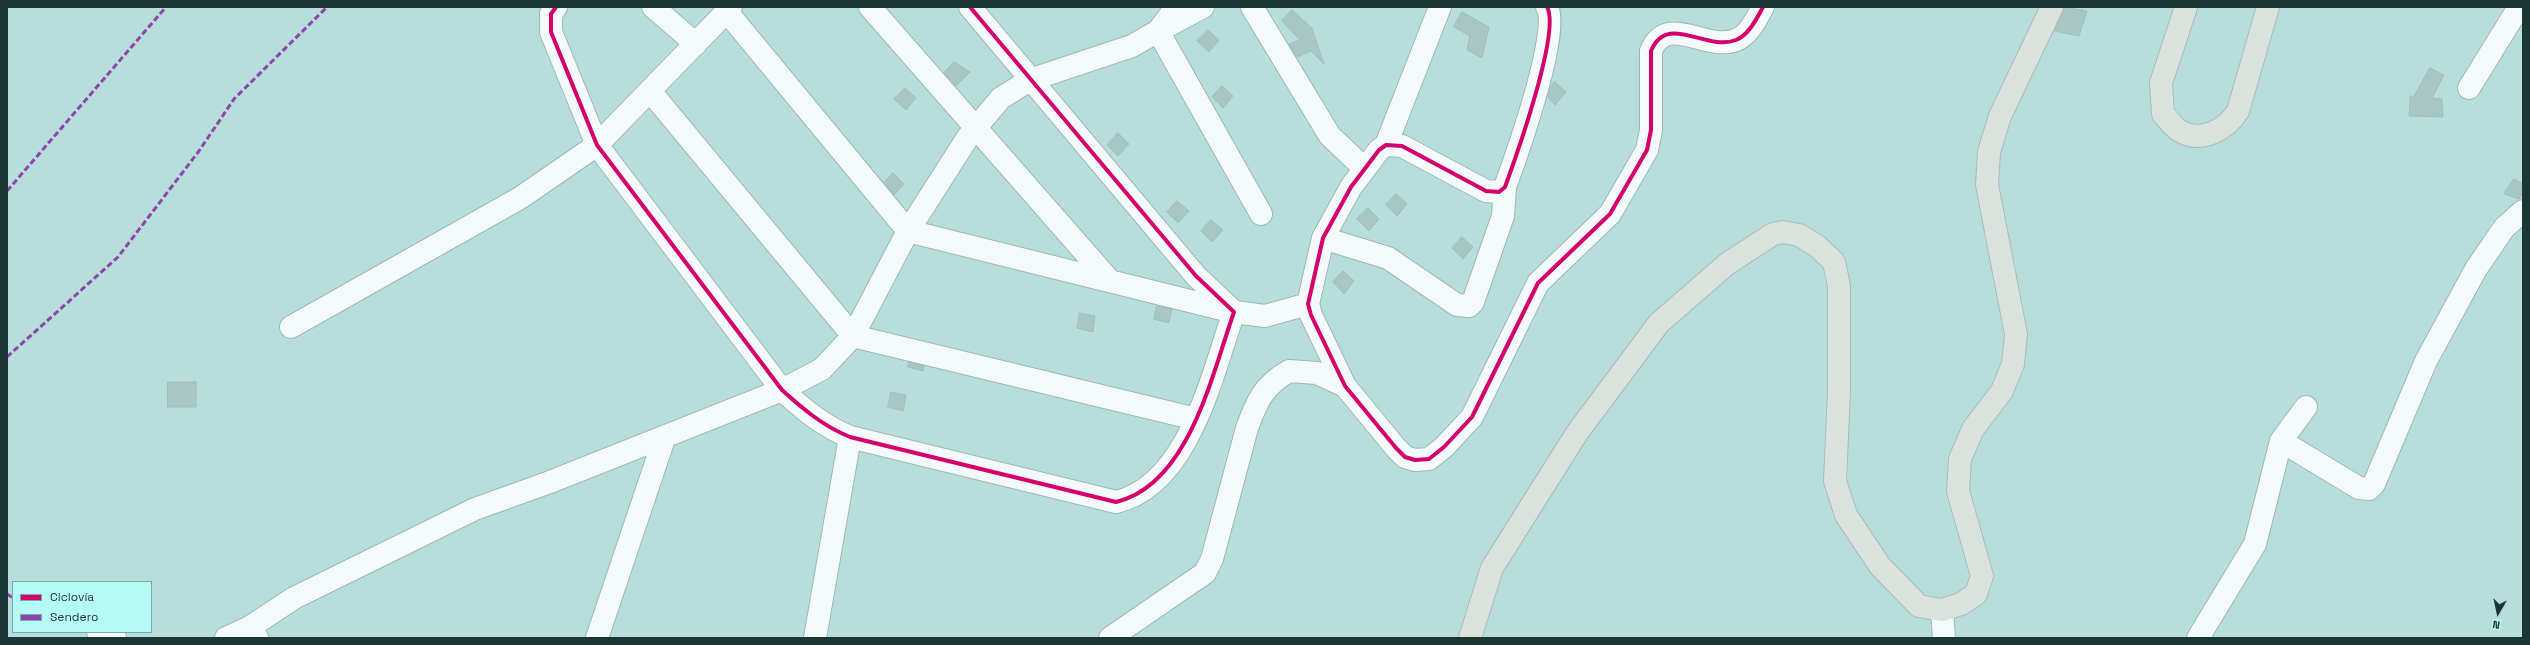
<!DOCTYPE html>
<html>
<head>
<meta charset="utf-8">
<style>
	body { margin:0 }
	#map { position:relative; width:2530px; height:645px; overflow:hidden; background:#b8dedb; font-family:"Space Grotesk",sans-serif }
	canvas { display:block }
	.frame { position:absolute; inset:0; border:8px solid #1b3735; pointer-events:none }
	.legend { position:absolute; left:12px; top:581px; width:140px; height:52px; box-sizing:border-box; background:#b6faf5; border:1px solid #78aca8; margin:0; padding:5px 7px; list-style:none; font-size:12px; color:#1b3735 }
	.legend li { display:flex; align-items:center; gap:8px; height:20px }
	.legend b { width:20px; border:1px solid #78aca8 }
	.north { position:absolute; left:2478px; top:593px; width:40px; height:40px; -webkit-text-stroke:3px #b6faf5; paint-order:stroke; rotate:189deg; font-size:11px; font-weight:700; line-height:16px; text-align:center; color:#1b3735 }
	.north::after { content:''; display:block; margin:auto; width:14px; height:18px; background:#1b3735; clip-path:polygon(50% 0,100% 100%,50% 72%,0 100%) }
</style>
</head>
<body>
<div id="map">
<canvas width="2530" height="645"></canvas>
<div class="frame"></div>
<ul class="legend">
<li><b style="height:5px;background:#d6006c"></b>Ciclovía</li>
<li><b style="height:5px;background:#8e44ad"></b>Sendero</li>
</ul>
<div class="north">N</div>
</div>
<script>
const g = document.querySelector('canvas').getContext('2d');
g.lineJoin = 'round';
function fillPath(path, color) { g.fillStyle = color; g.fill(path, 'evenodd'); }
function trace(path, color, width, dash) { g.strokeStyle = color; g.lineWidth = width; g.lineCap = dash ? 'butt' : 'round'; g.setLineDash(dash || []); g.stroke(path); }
const building = new Path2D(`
	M2064,7l23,4 -8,25 -24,-5z
	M1292,10l20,18 12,36 -13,-13 -14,6 -8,-13 11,-4 -18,-19z
	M1462,12l27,15 -7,31 -15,-8 3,-14 -16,-9z
	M1208,30l11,10 -10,12 -12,-11z
	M954,62l16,10 -14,14 -12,-13z
	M2430,68l14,7 -12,23 10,1 1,18 -34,-1 1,-20 3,1z
	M1555,82l11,10 -11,13 -7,-8 2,-10z
	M1222,86l11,10 -10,12 -11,-11z
	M905,88l11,10 -10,12 -12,-11z
	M1118,133l11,11 -11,12 -11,-11z
	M893,173l11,11 -10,11 -10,-12z
	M2514,179l9,5v8l-4,7 -15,-5z
	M1396,194l11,10 -10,12 -11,-11z
	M1177,201l12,10 -11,12 -11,-11z
	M1368,208l11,11 -10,12 -12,-12z
	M1211,220l12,10 -11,12 -11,-11z
	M1462,237l11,10 -10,12 -11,-11z
	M1343,271l11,10 -10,13 -11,-12z
	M1157,306l15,3 -3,14 -15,-4z
	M1080,313l15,3 -2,16 -16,-4z
	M909,362l15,4 -1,5 -15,-4z
	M168,382h28v25h-28z
	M891,392l15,3 -3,16 -15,-4z`);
const minor = new Path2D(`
	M556,7l-5,7v18l46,113 185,245c21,19 41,36 68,47l266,65c73,-17 96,-128 118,-190l-38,-36 -226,-269
	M653,7l43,37
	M870,7l240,274
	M1203,7l-45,24 103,183
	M1252,7l78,129 35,33
	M1547,7c14,24 -31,150 -42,180l-6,5 -13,-1 -84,-45 -16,-1 -7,5 -28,37 -28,51 -15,66 3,11 34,71 51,62 9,9 10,3 14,-1 15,-12 28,-30 66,-134 72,-69 37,-64 4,-20v-79c16,-39 55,1 85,-11 13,-5 21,-22 27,-33
	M727,12l181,219 326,81 31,4 43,-12
	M2469,88l50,-81
	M650,91l203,245 343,83
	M1386,145l54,-138
	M1323,238l65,20 69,47 12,1 4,-4 30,-86 2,-29
	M291,327l229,-129 77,-53 134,-138
	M2281,441l78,47 10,1 5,-5 52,-123 50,-92 28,-41 19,-17
	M1942,610l2,28
	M98,632l17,6
	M226,638l24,-11
	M257,638l-7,-11 44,-29 181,-89 75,-27 232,-92 40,-21 31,-33 55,-105 60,-94 33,-39 29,-18 102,-34 26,-15 18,-24
	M597,638l68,-202
	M815,638l35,-201
	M1110,638l95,-65 7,-14 35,-131c10,-27 16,-42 42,-57l28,2 28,13
	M2198,638l57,-94 26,-103 25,-34`);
const major = new Path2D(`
	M2186,7l-25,76 2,31c5,5 11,14 17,17 21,13 47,-2 58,-20l30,-104
	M1470,638l22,-70 85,-135 82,-110 68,-59 46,-30 10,-2 16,3 18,11 17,16 5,24v105l-4,90 11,34 34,51 39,40 23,4 19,-6 15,-10 6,-18 -24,-85 2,-32 13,-30 29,-38 11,-27 3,-30 -29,-149 2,-33 11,-36 52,-109`);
const quiet = new Path2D(`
	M7,191l159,-184
	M7,357l111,-100 81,-106 35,-52 93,-92
	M7,594l6,4`);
const cycleway = new Path2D(`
	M556,7l-5,7v18l46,113 185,245c21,19 41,36 68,47l266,65c73,-17 96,-128 118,-190l-38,-36 -226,-269
	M1547,7c14,24 -31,150 -42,180l-6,5 -13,-1 -84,-45 -16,-1 -7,5 -28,37 -28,51 -15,66 3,11 34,71 51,62 9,9 10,3 14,-1 15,-12 28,-30 66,-134 72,-69 37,-64 4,-20v-79c16,-39 55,1 85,-11 13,-5 21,-22 27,-33`);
fillPath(building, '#a8c6c3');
trace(building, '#a0bebb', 1);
trace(minor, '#9bb9b6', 24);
trace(major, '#a8bcbb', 24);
trace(minor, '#f4fafa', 22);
trace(major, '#dae2dd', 22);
trace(quiet, '#8e44ad', 3, [6, 3]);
trace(cycleway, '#d6006c', 4);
</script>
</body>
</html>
